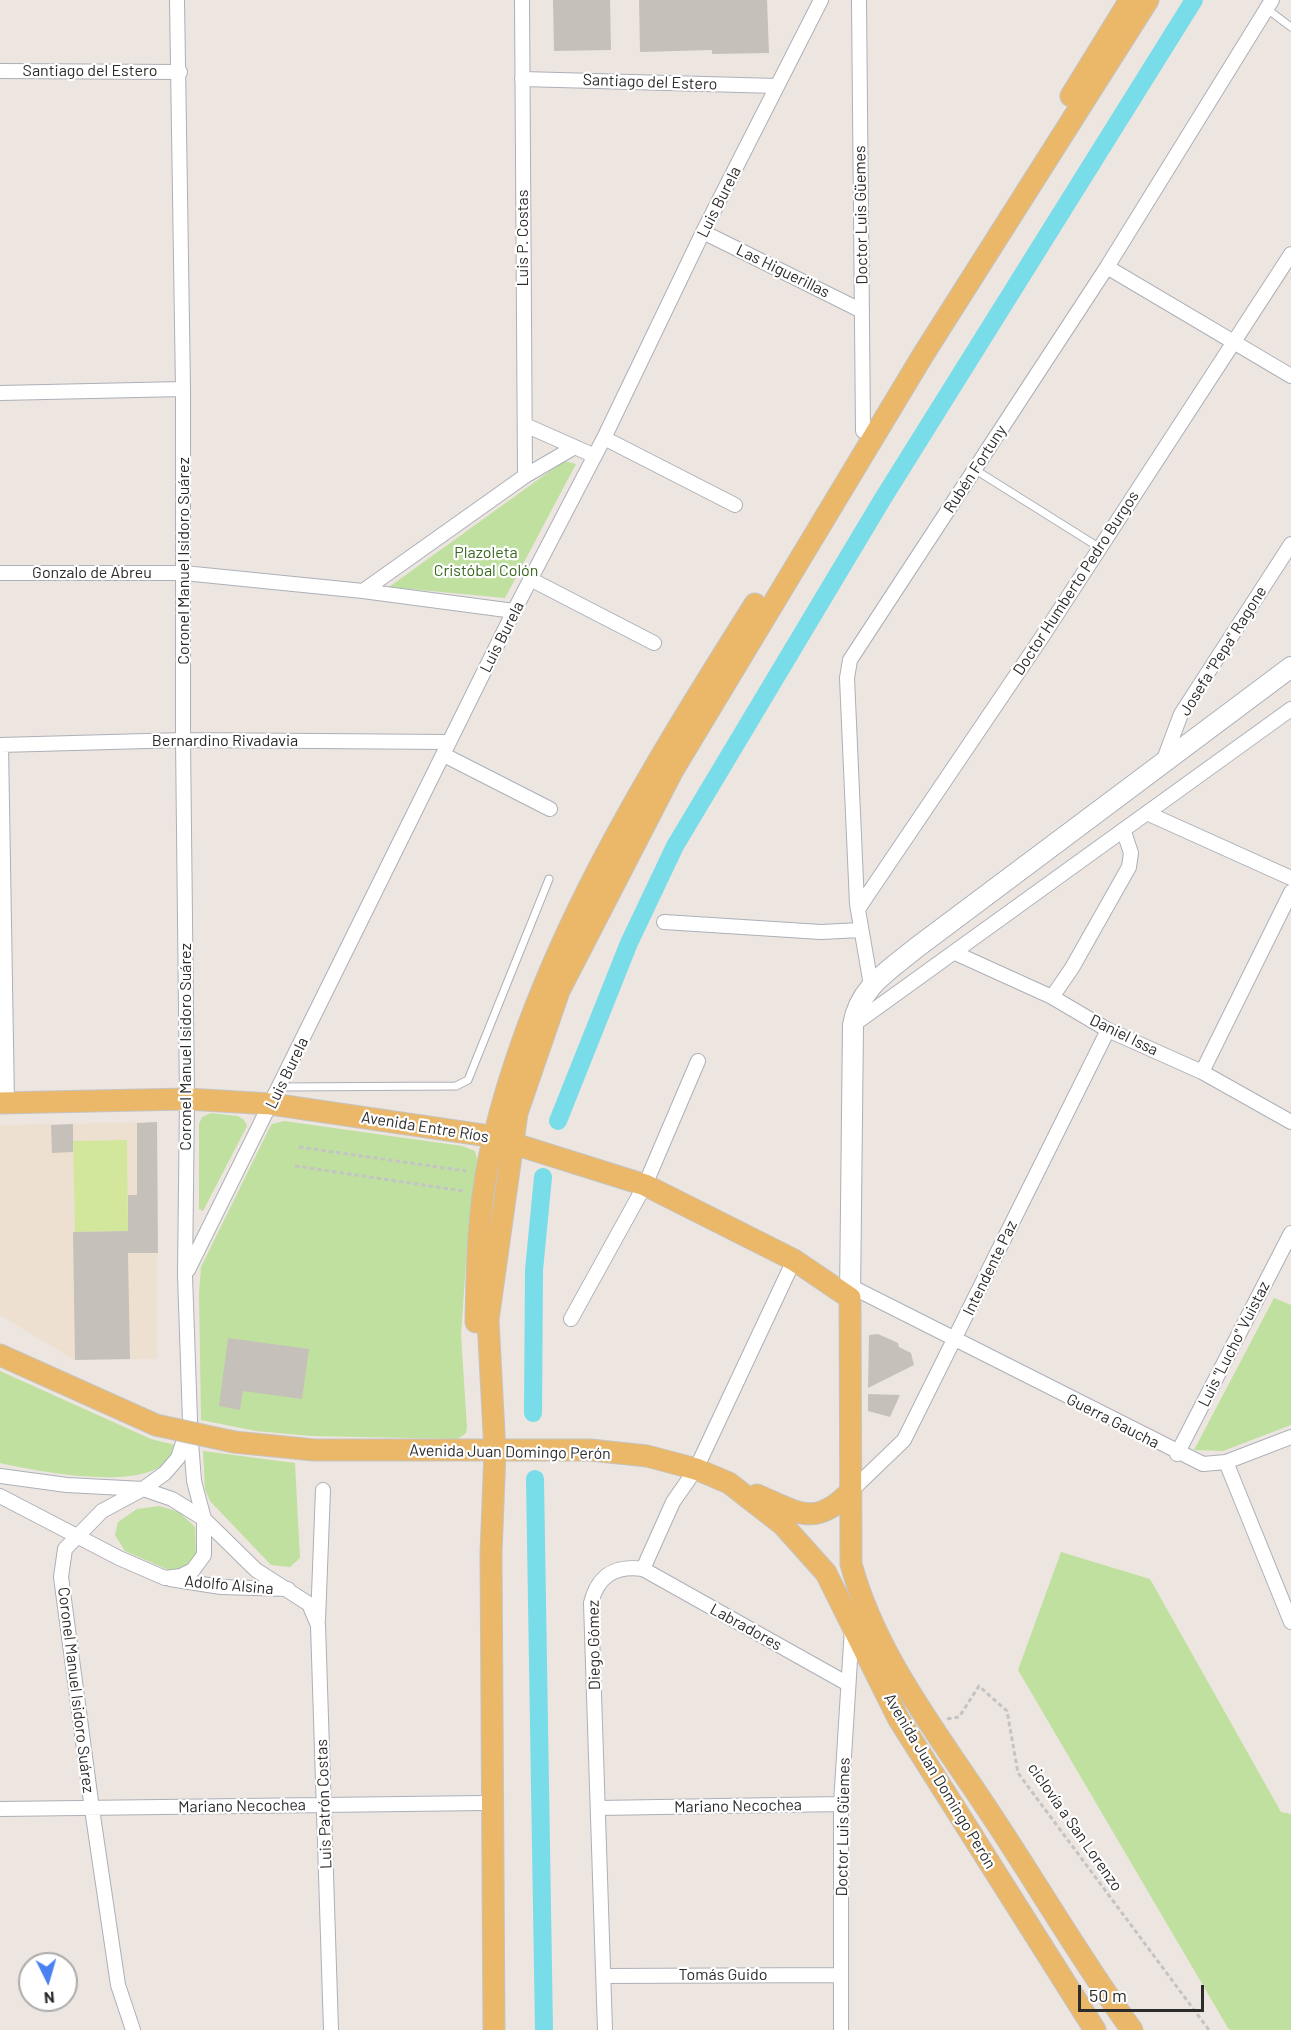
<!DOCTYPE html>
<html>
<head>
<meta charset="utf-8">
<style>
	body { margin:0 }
	#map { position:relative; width:1291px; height:2030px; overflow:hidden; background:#ede5e0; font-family:Barlow,sans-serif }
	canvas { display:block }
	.north { position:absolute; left:18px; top:1952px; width:60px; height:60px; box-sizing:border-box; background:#fff; border:2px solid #ababab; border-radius:50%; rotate:175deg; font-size:16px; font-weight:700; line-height:24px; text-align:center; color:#2c2c2c }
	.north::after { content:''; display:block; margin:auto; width:21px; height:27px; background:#4981f0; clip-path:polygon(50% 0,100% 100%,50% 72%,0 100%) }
	.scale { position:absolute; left:1078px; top:1985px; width:126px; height:27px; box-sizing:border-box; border:3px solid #2c2c2c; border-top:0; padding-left:8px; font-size:18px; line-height:21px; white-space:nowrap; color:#2c2c2c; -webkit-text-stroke:4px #fff; paint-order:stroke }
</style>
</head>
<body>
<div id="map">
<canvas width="1291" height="2030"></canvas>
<div class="north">N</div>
<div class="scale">50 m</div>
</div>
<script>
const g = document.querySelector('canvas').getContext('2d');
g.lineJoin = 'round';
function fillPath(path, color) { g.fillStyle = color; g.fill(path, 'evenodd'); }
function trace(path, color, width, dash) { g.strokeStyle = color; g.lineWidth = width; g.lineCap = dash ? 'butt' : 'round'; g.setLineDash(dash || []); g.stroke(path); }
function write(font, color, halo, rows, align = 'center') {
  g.font = font + ' Barlow,sans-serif'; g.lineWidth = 4.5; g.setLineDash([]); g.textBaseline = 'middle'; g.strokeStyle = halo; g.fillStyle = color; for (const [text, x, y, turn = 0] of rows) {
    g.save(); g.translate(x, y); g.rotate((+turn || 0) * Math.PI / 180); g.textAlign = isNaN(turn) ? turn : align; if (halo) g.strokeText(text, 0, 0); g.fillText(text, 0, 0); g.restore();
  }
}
const education = new Path2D(`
	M157,1122v237l-82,1 -75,-45v-190z`);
const green = new Path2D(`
	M564,461l12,3 -71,134 -116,-11z
	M211,1113l27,3 6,4 3,6 -44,85 -4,-2v-85l3,-7z
	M284,1121l178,25 13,5 3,12 -11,85 -6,87 6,93 -1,5 -8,6 -147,-3 -55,-5 -55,-11 -2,-127 2,-26 68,-138 3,-5z
	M1274,1298l17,7v120l-68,26 -29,-1z
	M0,1371l151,68 24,6c-1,4 -3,10 -5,13 -25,35 -134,13 -170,5z
	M203,1451l92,12 5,95 -10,9 -19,-2 -61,-64 -5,-12z
	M159,1506l20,6 16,15 1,29 -14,14 -11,1 -46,-20 -10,-16 3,-13 19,-13z
	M1061,1552l89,27 131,233 10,2v216h-61l-2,-2 -210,-358z`);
const pitch = new Path2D(`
	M127,1140l1,91 -53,1 -2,-91z`);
const canal = new Path2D(`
	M558,1121l71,-178 46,-97 207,-346 312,-500
	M533,1413l1,-143 9,-93
	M535,1479l9,551`);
const building = new Path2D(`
	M553,0h57l1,50 -57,1z
	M639,0h128l2,53 -57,1v-4l-72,2z
	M157,1122l1,131h-30l2,106 -55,1 -2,-128 55,-1v-36h9v-72z
	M73,1124v28l-21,1 -1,-28z
	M878,1334l20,9 1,4 12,6 3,12 -46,23 1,-53z
	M228,1338l81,11 -7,50 -59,-8 -3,19 -21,-4z
	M868,1394l32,1 -10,22 -22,-6z`);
const path = new Path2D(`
	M299,1147l167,24
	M295,1166l169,25
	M947,1719l12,-2 20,-31 28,25 11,62 191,257`);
const lane = new Path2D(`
	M1267,9l24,18
	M974,469l126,79
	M280,1087l176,-1 12,-6 81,-201`);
const street = new Path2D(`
	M522,0l3,476
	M859,0l4,431
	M0,71l180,1
	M522,79l255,7
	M703,232l159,79
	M1107,267l184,109
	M0,393l183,-4
	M525,425l70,31
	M604,438l131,67
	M0,573h184l179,18 151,20
	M532,580l122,63
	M363,591l162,-115 48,-28
	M0,745l183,-5 266,2
	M1,745l6,358
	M444,755l106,54
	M1163,762l18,-48 110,-170
	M1149,814l142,64
	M858,909l184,-272 249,-383
	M664,922l157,10 40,-2
	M955,953l97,44 56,33 94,42 89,50
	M871,985l-14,-81 -10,-226 3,-18 257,-393 165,-267
	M1052,997l20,-29 57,-101 2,-14 -7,-21
	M853,1025l438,-316
	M1202,1072l89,-180
	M188,1270l326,-659 90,-173 99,-206 118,-232
	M850,1286l353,178 23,-2 65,-25
	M571,1319l74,-134 53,-124
	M1177,1454l114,-221
	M1226,1462l65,160
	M0,1476l67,9 76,4 29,10 32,20 52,51 53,34 9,21 13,405
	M851,1491l53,-51 204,-410
	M0,1496l119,62 46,20 16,-2 12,-6 11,-15v-36l-10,-38 -4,-52
	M643,1569l30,-67 23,-33 98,-209
	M170,1579l51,8 67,2
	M318,1620l5,-130
	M599,1808l242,-4
	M0,1809l484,-6
	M605,1976l236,-1
	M133,2030l-15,-45 -26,-176 -31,-232 4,-28 37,-38 41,-22 22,-16 13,-15 12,-37 -5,-146 2,-176 -4,-359v-351l-6,-389
	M605,2030l-14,-427c7,-28 25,-38 52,-34l205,115
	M841,2030v-226l11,-176`);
const secondary = new Path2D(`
	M850,1298l3,-273c6,-37 35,-54 63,-77l375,-281`);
const primary = new Path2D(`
	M1071,96l59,-96
	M0,1103l187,-4 84,5 218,32 156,49 149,75 56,38 1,266c25,92 87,170 139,249 48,72 91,147 142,217
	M476,1322c1,-54 2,-110 13,-163 42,-199 159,-385 266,-555
	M0,1355l156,70
	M234,1442l80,8h276l57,6 49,13 33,14 54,42 43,48 72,145 197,312
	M757,1495c42,18 58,33 94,-4
	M494,2030l-3,-477 4,-101 -7,-132 29,-207 42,-122 114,-221 250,-415 225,-355`);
const primaryBridge = new Path2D(`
	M156,1425l78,17`);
const streetNames = [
	["Santiago del Estero",90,71],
	["Santiago del Estero",650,82,2],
	["Luis Burela",719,202,-63],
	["Doctor Luis Güemes",861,215,-91],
	["Luis P. Costas",523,238,-90],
	["Las Higuerillas",783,271,26],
	["Rubén Fortuny",975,469,-57],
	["Coronel Manuel Isidoro Suárez",184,561,-90],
	["Gonzalo de Abreu",92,573],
	["Doctor Humberto Pedro Burgos",1076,583,-57],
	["Luis Burela",502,637,-63],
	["Josefa \"Pepa\" Ragone",1223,651,-58],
	["Bernardino Rivadavia",225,741],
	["Daniel Issa",1124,1035,26],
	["Coronel Manuel Isidoro Suárez",186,1047,-90],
	["Luis Burela",287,1073,-64],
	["Avenida Entre Ríos",425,1127,9],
	["Intendente Paz",990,1268,-64],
	["Luis \"Lucho\" Vuistaz",1234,1344,-63],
	["Guerra Gaucha",1113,1421,27],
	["Avenida Juan Domingo Perón",510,1452,1],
	["Adolfo Alsina",229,1585,5],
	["Labradores",746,1627,29],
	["Diego Gómez",594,1645,-91],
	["Coronel Manuel Isidoro Suárez",76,1690,83],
	["Avenida Juan Domingo Perón",940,1781,59],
	["Luis Patrón Costas",324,1804,-92],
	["Mariano Necochea",242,1806,-1],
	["Mariano Necochea",738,1806,-1],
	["Doctor Luis Güemes",843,1827,-89],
	["ciclovía a San Lorenzo",1075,1827,55],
	["Tomás Guido",723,1975]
];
const parkNames = [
	["Plazoleta",486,553],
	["Cristóbal Colón",486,571]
];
fillPath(education, '#ede0d0');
fillPath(green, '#bfe09f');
fillPath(pitch, '#d2e79c');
trace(canal, '#79dce9', 18);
fillPath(building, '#c6c0bb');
trace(lane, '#acb0b8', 9);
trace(street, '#acb0b8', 16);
trace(secondary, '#acb0b8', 22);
trace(primary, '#c4c4c4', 23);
trace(path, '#c4c4c4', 3, [4.5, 3]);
trace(lane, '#fff', 7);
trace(street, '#fff', 14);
trace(secondary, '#fff', 20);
trace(primary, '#eab868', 21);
trace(primaryBridge, '#c4c4c4', 23, []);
trace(primaryBridge, '#eab868', 21);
write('16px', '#2c2c2c', '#fff', streetNames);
write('16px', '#39671f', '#fff', parkNames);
</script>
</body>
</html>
